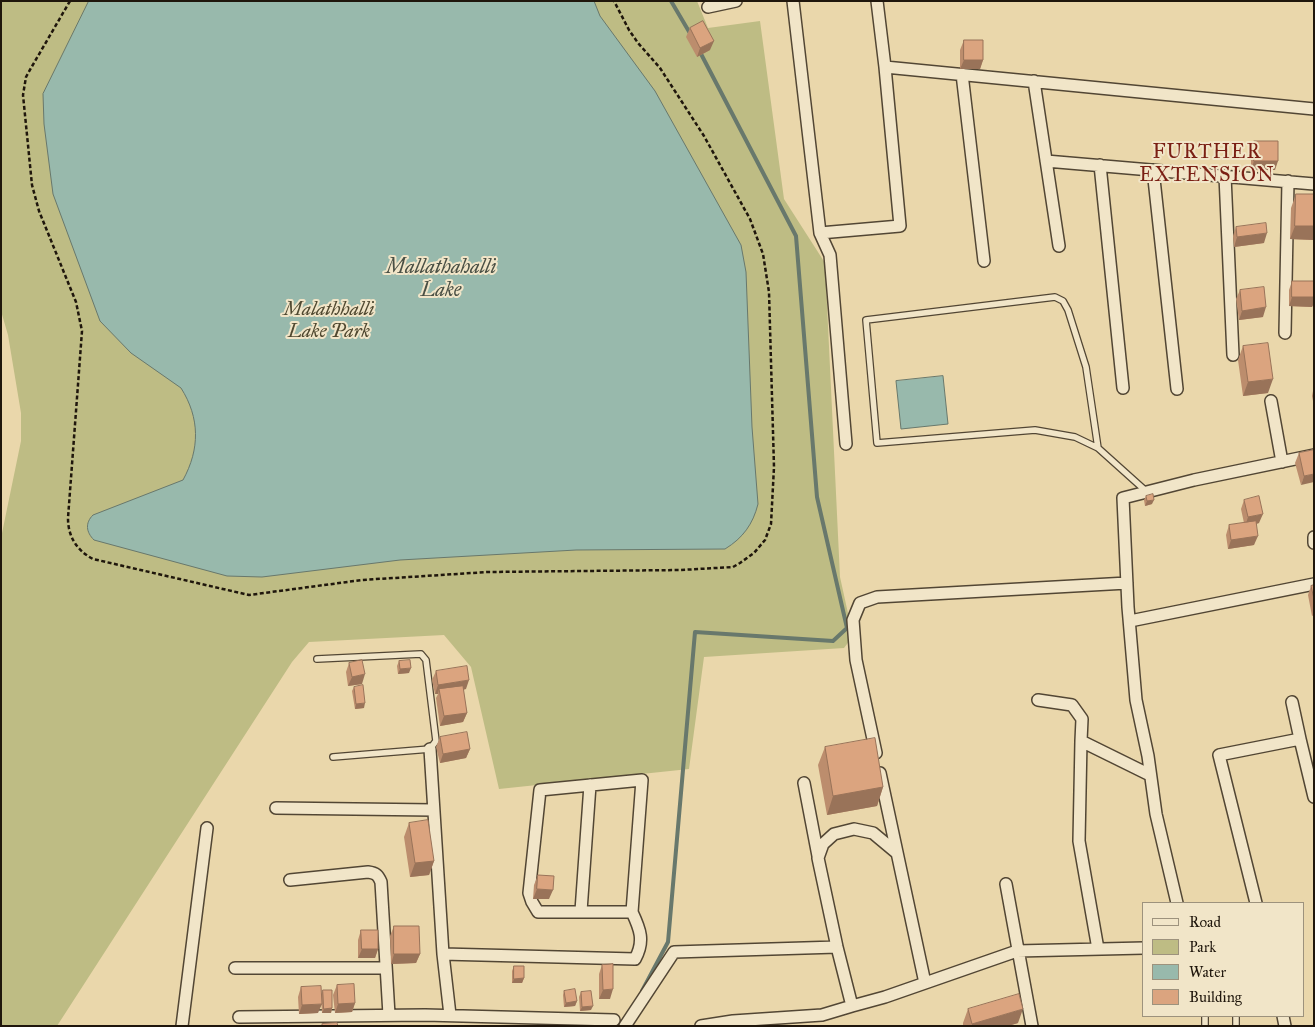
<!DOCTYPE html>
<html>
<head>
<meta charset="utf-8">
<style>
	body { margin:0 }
	#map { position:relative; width:1315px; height:1027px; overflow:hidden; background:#ead7ab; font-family:"IM FELL Great Primer",serif }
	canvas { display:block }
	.frame { position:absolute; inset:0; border:2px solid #1f160c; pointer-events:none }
	.legend { position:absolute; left:1142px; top:902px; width:162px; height:115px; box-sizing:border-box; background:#f1e5c8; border:1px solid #9d927d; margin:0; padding:6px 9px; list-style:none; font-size:15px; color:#1f160c }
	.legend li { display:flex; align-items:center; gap:10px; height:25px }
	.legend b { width:25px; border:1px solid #9d927d }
</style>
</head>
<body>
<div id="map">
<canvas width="1315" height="1027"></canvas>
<div class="frame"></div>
<ul class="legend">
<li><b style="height:6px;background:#f1e5c8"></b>Road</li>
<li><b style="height:14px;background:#bebc84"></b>Park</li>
<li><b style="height:14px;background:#98b9ac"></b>Water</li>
<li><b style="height:14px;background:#dba47f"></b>Building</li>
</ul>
</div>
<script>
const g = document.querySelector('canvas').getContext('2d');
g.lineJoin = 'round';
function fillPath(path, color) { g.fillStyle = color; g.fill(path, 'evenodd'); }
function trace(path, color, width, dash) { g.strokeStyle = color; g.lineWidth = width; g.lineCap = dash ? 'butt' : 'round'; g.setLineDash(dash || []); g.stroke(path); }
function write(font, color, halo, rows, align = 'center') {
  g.font = font + ' "IM FELL Great Primer",serif'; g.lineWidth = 4; g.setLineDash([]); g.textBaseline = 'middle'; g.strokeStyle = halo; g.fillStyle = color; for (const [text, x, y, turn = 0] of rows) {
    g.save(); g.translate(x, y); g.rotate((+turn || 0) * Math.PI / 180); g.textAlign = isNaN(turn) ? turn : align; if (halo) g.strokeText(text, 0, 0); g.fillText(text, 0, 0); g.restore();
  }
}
const green = new Path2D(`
	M1,1h696l11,27 52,-7 24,178 41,64 15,314 13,59 -9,12 -140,9 -15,112 -190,20 -28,-122 -27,-32 -135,7 -17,20 -235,364h-56v-488l20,-97v-28l-13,-78 -7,-24z`);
const water = new Path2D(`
	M89,1h505l6,15 55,75 86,154 5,27 6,155 6,77c-5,20 -15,34 -33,45l-149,1 -176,10 -138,17 -35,-1 -133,-36c-8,-8 -9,-17 -1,-25l90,-35c17,-31 17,-62 -2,-92l-50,-35 -31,-32 -47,-127 -9,-70 -1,-30z
	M943,376l5,48 -47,5 -5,-48z`);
const stream = new Path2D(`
	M671,1l20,34
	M642,991l26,-49 27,-310 138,9 14,-13 -30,-131 -21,-261 -96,-184`);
const path = new Path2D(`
	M70,1l-39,67 -5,9 -3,18 9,90 7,26 37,91 6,29 -14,187c0,18 8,32 25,41l156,36 113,-15 126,-8 193,-2 52,-3 7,-4 14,-10 11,-13 6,-16 3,-57 -5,-175 -6,-38 -13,-35 -46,-83 -44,-68 -22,-25 -9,-13 -15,-29`);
const lane = new Path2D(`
	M1098,448l-12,-81 -18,-57 -5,-9 -8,-4 -189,23 11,123 158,-13 40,7 23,11 49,44
	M317,659l104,-5 5,6 10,81 -6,8 -97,8
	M1205,1016v10
	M1236,1016v10`);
const street = new Path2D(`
	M793,1l27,232 80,-7 -15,-159 -8,-66
	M708,7l28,-6
	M885,67l429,42
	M962,74l22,187
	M1034,81l25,165
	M1046,161l268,23
	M1100,165l23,223
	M1153,170l24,219
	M1225,176l8,179
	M820,233l10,22 16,189
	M1285,333l3,-152
	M1271,401l11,61
	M1314,537v6
	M1130,621l184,-37
	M1038,700l34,5 10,14 -1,22
	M1292,702l8,37
	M430,749l13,205
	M876,753l-20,-93 -3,-40 7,-17 17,-6 250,-14
	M880,773l45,210
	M642,780l-10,132h-94l-6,-10 -3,-9 11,-103z
	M804,783l14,73
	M276,808l157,2
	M897,853l-24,-20 -19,-4 -20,5 -11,10 -5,14 19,89 15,59 33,-9 132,-46 127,-3
	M290,880l78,-8c8,1 10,3 13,10l8,133
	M1006,884l26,142
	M1177,903l-21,-89 -8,-58 -12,-56 -8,-93 -5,-109 71,-18 120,-25
	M1256,903l-37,-148 81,-16 14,58
	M581,911l9,-126
	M1098,949l-19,-108 2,-100 69,34
	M235,968h151
	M450,1015l-7,-61 192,5c10,-18 5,-30 -3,-47
	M1283,1016l2,10
	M239,1017l186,-2 189,5
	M182,1026l25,-198
	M625,1026l49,-74 163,-5
	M701,1026l32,-5 89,-6 30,-9`);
const wall = new Path2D(`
	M690,28l20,22 -13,7 -11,-20z
	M964,40l19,20 -3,9h-20v-19z
	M1254,141l21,29h-24v-20z
	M1296,194h18v46l-24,-1 1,-31z
	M1236,227l28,16 -30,4 -1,-11z
	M1292,281h22v22l-2,4 -23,-1v-16z
	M1240,290l23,27 -24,3 -3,-21z
	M1314,344v22h-1z
	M1243,346l25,47 -25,3 -5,-36z
	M1313,391h1v15l-2,-10z
	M1314,450l-13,35 -6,-22 4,-10z
	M1146,496l6,8 -7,2 -1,-6z
	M1244,500l15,23 -3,1 -2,21 -26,4 -2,-14 3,-10 15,-2 -3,-14z
	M1314,585v30l-2,1 -4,-21 3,-9z
	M399,661l10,12 -11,1 -1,-8z
	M349,663l13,21 -14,2 -2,-14z
	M436,671l30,18 -3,1 4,23 -4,9 -23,4 -4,-28 2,-4h-3l-3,-14z
	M354,687l10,21 -9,1 -3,-18z
	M440,737l30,12 -4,9 -26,5 -4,-16z
	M825,747l58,40 -6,19 -50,9 -9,-50z
	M409,823l25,38 -5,14 -19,2 -6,-40z
	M538,875l11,24h-16l1,-14z
	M394,926l26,28 -4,9 -25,1 -1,-28z
	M361,930l17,19 -3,9h-17v-18z
	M602,965l8,34h-11v-25z
	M514,966l10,12 -2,5h-10v-12z
	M337,985l18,18 -3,9 -17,1 -2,-18z
	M301,987l17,26 -19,1 -1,-17z
	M323,990l9,18 -1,5h-9l-1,-18z
	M564,991l13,10 -2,5 -11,1 -1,-12z
	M581,992l10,18 -11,1 -1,-14z
	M968,1009l50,14 -10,3h-45v-3z`);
const shadedWall = new Path2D(`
	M714,41l-4,9 -13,7 3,-9z
	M964,60h19l-3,9h-20z
	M1254,161h24l-3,9h-24z
	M1295,226h19v14l-24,-1z
	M1267,233l-3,10 -30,4 3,-10z
	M1292,297h22v6l-2,4 -23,-1z
	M1266,307l-3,10 -24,3 3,-9z
	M1273,379l-5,14 -25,3 5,-14z
	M1314,474v8l-13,3 3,-9z
	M1154,500l-2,4 -7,2 2,-5z
	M1263,514l-4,9 -14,4 3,-10z
	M1258,536l-4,9 -26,4 3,-9z
	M411,668l-2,5 -11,1 2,-5z
	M365,674l-3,10 -14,2 4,-9z
	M469,680l-3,9 -26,4 -1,-4 -1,5h-3l3,-9z
	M365,703l-1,5 -9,1 1,-5z
	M467,713l-4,9 -23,4 4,-10z
	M470,749l-4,9 -26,5 3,-9z
	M883,787l-6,19 -50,9 6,-19z
	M434,861l-5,14 -19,2 5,-14z
	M537,889l16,1 -4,9h-16z
	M362,949h16l-3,9h-17z
	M394,954h26l-4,9 -25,1z
	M524,978l-2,5h-10l2,-4z
	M613,989l-3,10h-11l4,-9z
	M577,1001l-2,5 -11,1 2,-4z
	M355,1003l-3,9 -17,1 3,-9z
	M322,1004l-4,9 -19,1 3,-9z
	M593,1006l-2,4 -11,1 2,-4z
	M332,1008l-1,5h-9l2,-4z
	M1023,1009l-5,14 -10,3h-36v-2z`);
const building = new Path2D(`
	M703,21l11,20 -14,7 -10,-20z
	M964,40h19v20h-19z
	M1254,141h24v20h-24z
	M1296,194h18v32h-19z
	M1266,223l1,10 -30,4 -1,-10z
	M1292,281h22v16h-22z
	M1264,287l2,20 -24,4 -2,-21z
	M1268,343l5,36 -25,3 -5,-36z
	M1314,450v24l-10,2 -5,-23z
	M1153,494l1,6 -7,1 -1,-5z
	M1259,496l4,18 -15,3 -4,-17z
	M1256,521l2,15 -27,4 -2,-15z
	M1314,585v14l-3,-13z
	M362,660l3,14 -13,3 -3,-14z
	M410,660l1,8 -11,1 -1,-8z
	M467,666l2,14 -31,5 -2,-14z
	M363,685l2,18 -9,1 -2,-17z
	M463,686l4,27 -23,3 -5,-27z
	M467,732l3,17 -27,5 -3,-17z
	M875,738l8,49 -50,9 -8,-49z
	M428,820l6,41 -19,2 -6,-40z
	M538,875l16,1 -1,14 -16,-1z
	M394,926h25l1,28h-26z
	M361,930h17v19h-16z
	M613,964v25l-10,1 -1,-25z
	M514,966h10v12l-10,1z
	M354,984l1,19 -17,1 -1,-19z
	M321,986l1,18 -20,1 -1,-18z
	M575,989l2,12 -11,2 -2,-12z
	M323,990h9v18l-8,1z
	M591,991l2,15 -11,1 -1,-15z
	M1019,994l4,15 -51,15 -4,-15z
	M337,1023l1,3h-16v-2z`);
const parkNames = [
	["Malathhalli",329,310],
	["Lake Park",329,332]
];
const neighbourhoodNames = [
	["FURTHER",1207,153],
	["EXTENSION",1207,176]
];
const waterNames = [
	["Mallathahalli",441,268],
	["Lake",441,291]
];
fillPath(green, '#bebc84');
fillPath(water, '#98b9ac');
trace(water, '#68786c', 1);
trace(stream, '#68786c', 4);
trace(lane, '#524634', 8);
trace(street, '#524634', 14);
trace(path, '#1f160c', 2.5, [4, 2.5]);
trace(lane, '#f1e5c8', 5.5);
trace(street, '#f1e5c8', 11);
fillPath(wall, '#bc8d6d');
fillPath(shadedWall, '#997359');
fillPath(building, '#dba47f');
trace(building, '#997359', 1);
write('italic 19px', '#4f4830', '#f1e5c8', parkNames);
g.letterSpacing = '1px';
write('20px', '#7a1f14', '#f1e5c8', neighbourhoodNames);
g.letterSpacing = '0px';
write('italic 20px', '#494f44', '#f1e5c8', waterNames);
</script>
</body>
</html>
